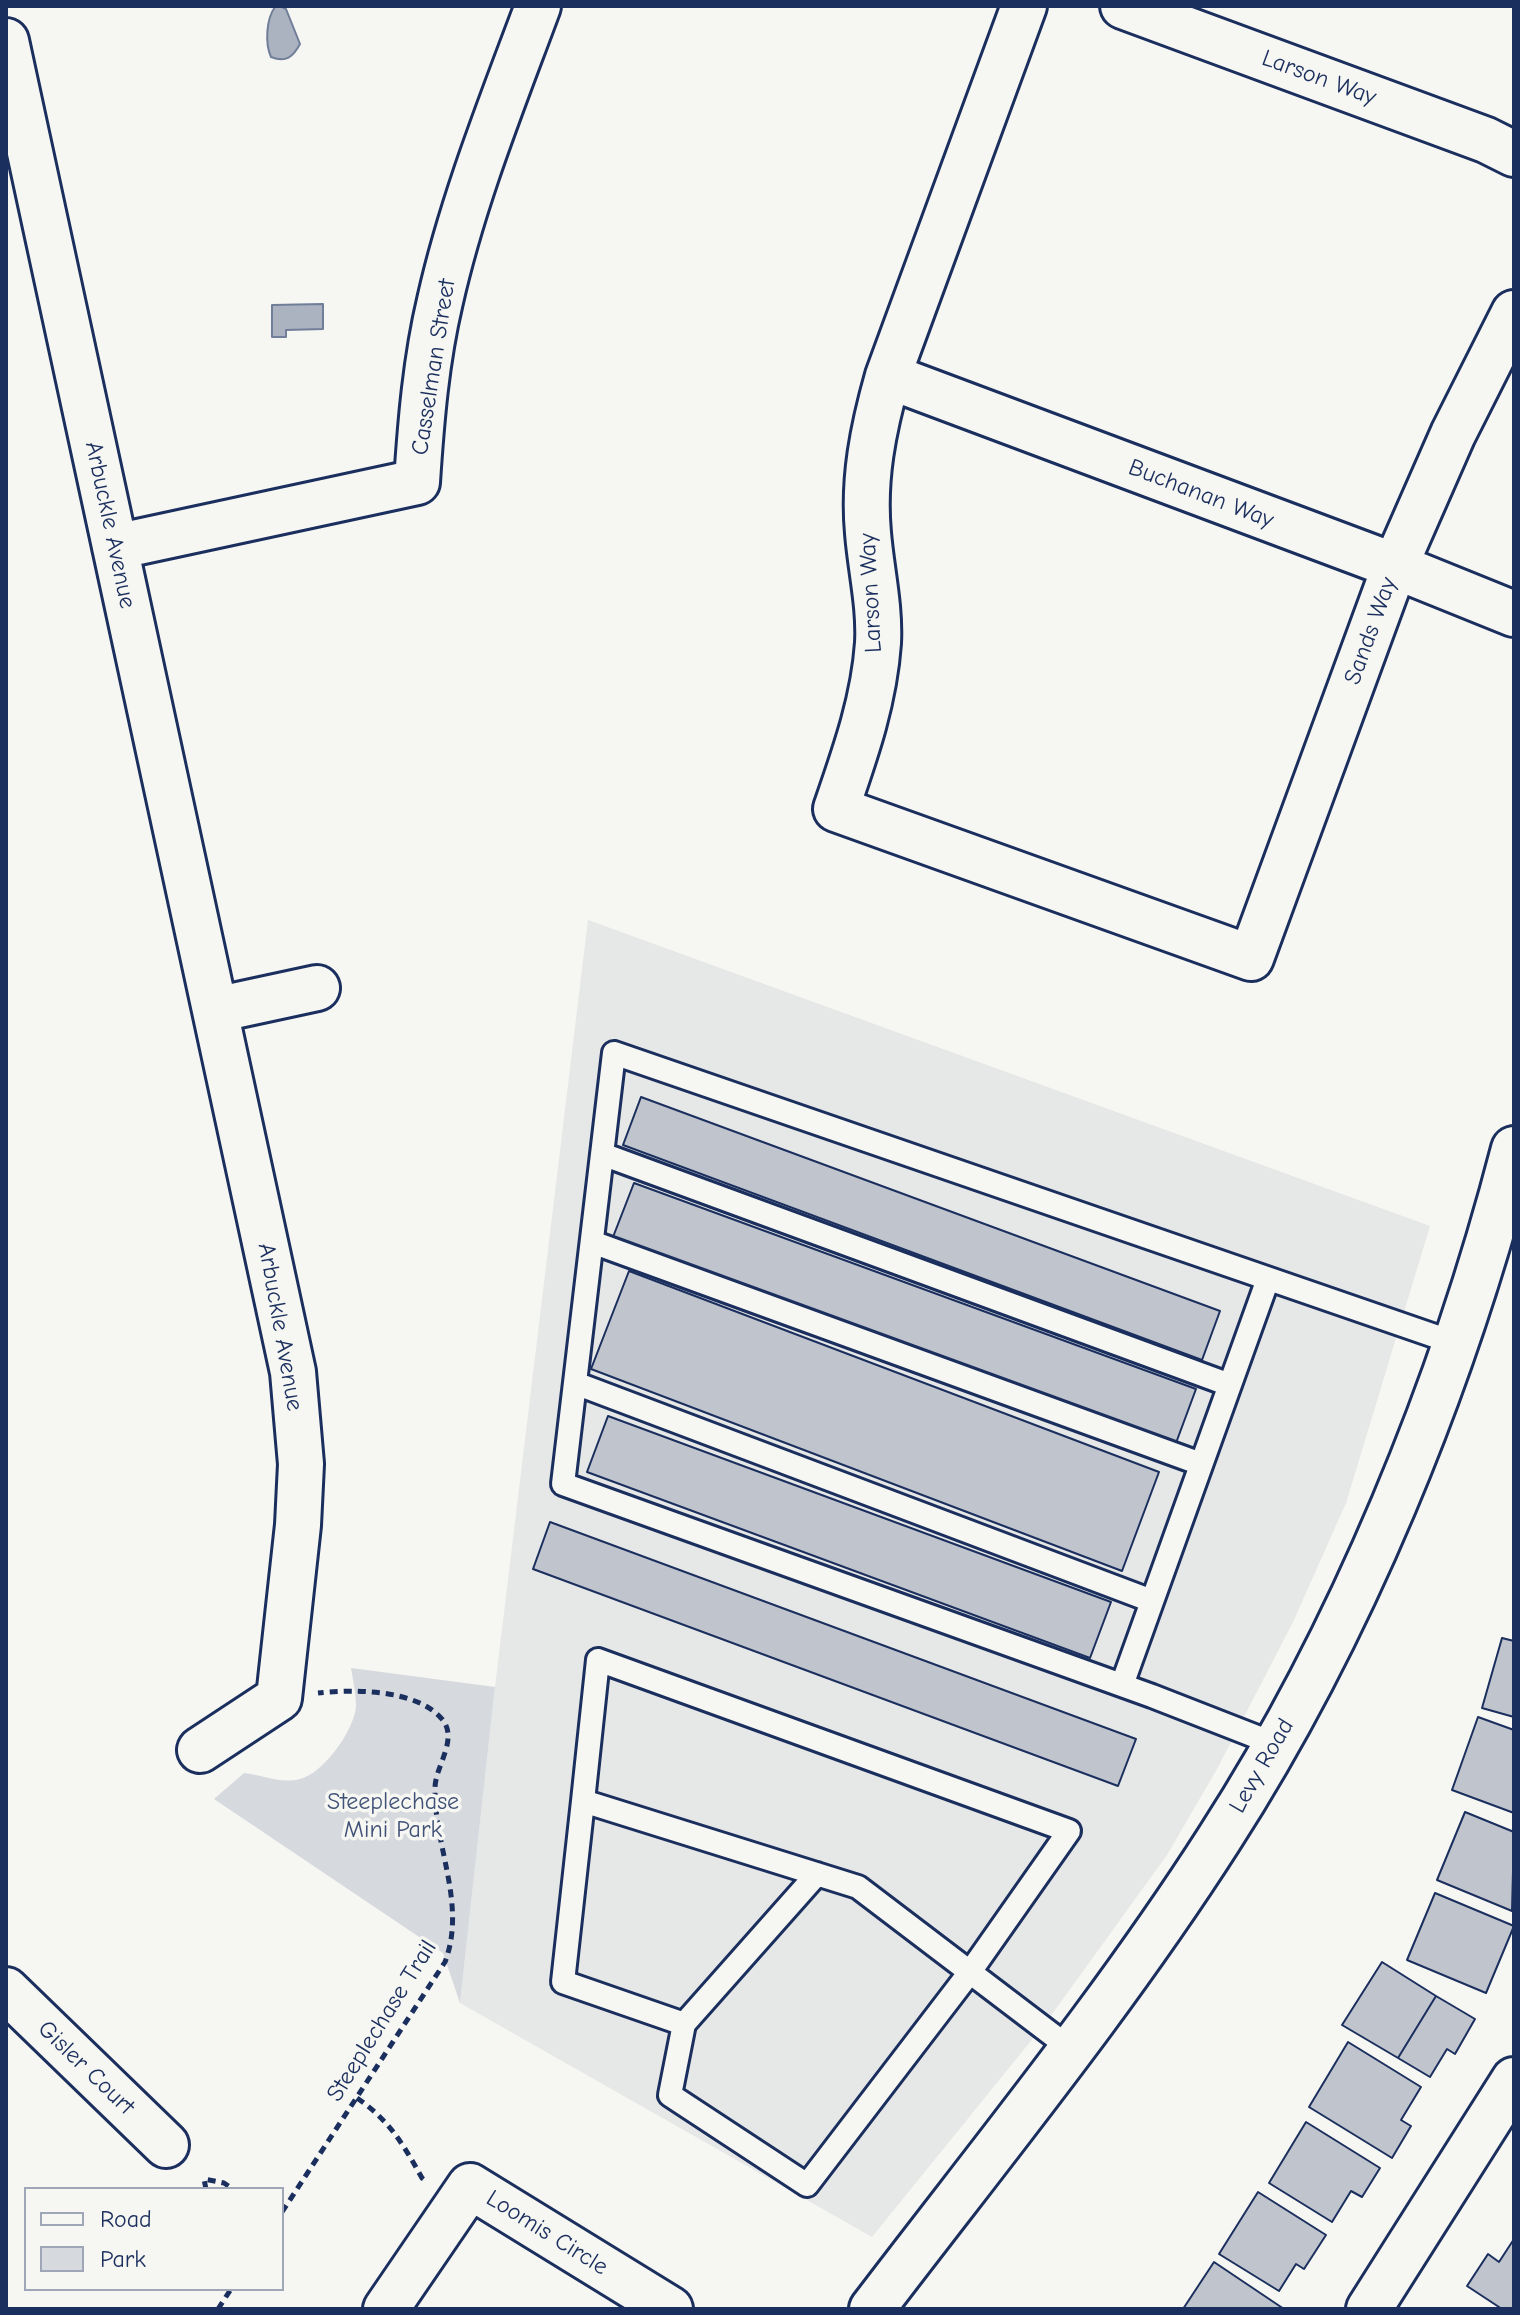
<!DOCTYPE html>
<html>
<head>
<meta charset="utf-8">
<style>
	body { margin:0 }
	#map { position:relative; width:1520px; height:2315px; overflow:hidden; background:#f6f6f2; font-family:"Comic Neue",sans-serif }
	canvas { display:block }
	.frame { position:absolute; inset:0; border:8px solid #1b2f5e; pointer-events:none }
	.legend { position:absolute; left:24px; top:2187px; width:260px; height:104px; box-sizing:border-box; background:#f6f6f2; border:2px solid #9ea6b7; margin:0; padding:10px 14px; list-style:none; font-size:24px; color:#1b2f5e }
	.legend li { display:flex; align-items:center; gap:16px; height:40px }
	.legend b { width:40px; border:2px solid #9ea6b7 }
</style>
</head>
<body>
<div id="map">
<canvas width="1520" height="2315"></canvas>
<div class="frame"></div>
<ul class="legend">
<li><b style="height:10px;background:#f6f6f2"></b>Road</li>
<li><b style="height:22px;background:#d6d9dd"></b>Park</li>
</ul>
</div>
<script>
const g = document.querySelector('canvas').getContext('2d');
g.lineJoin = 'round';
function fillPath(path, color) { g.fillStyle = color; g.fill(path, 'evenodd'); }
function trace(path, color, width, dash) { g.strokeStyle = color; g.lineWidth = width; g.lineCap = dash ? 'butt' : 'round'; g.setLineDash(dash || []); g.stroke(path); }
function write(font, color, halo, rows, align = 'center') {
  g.font = font + ' "Comic Neue",sans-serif'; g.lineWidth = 7; g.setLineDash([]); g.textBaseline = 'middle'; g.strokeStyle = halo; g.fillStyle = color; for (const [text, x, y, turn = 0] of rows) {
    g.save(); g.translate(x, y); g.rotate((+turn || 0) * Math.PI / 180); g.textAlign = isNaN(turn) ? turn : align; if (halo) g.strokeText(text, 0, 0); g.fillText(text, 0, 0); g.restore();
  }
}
const built = new Path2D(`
	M588,920l842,306 -84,277 -53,119 -76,147 -50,86 -120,166 -175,216 -412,-234 35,-316z`);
const green = new Path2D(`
	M351,1668l144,19 -35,316 -17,-50 -229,-154 30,-26c19,2 35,11 56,6 23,-5 55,-50 56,-73 0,-12 -3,-26 -5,-38z`);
const water = new Path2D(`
	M280,6l6,3 14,35c-7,13 -14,19 -29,13 -6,-13 -5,-38 4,-50z
	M323,304v25l-37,1v7h-14v-32z`);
const building = new Path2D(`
	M641,1097l579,214 -18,49 -579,-215z
	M634,1183l562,206 -20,54 -563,-206z
	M629,1271l530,201 -37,99 -531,-202z
	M608,1416l503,186 -21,56 -503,-186z
	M550,1522l586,217 -18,47 -585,-217z
	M1502,1638l12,3v76l-32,-9z
	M1478,1717l36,13v83l-62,-23z
	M1465,1812l49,20 -2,79 -75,-31z
	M1435,1893l79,33 -28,67 -79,-33z
	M1382,1962l54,34 -38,62 -56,-33z
	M1436,1996l39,23 -20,35 -8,-5 -17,28 -32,-19z
	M1348,2042l73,45 -20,33 10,6 -19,32 -83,-51z
	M1306,2122l74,46 -18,29 -11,-6 -19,31 -63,-39z
	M1258,2192l68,43 -22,34 -8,-5 -17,27 -60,-37z
	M1514,2239v70h-12l-35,-23 21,-32 11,8z
	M1214,2262l70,47h-101z`);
const path = new Path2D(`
	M357,2098c33,23 46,46 65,80l5,4
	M206,2189l-2,-10 20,4 9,6
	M282,2212l163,-250c22,-58 -11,-115 -10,-174 0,-22 25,-50 6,-70 -26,-29 -88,-29 -123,-25
	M218,2309l13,-20`);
const service = new Path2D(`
	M602,1154l628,231
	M592,1242l609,222
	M575,1383l577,218
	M1122,1685l146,-406
	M1275,1744l-123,-48 -589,-212 51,-431 841,290
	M583,1801l15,-141 471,171 -99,141 -163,213 -137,-90 14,-71 -121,-42 20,-181 275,86 213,162
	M684,2024l133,-150`);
const minor = new Path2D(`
	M1024,6l-136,370c-15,53 -25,103 -20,157 3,37 12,73 10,110 -4,58 -23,111 -42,166l415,149 144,-392 58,-132 61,-121
	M1123,6l363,134 28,14
	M6,41l287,1331 8,92 -3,61 -19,173 -79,52
	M888,376l507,190 119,48
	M115,547l302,-65c4,-61 9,-122 23,-181 23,-102 62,-198 98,-295
	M215,1010l102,-22
	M6,1990l160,155
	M386,2309l84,-123 200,123
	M1369,2309l145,-229`);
const tertiary = new Path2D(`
	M872,2309c118,-155 242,-306 347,-470 133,-206 234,-454 295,-690`);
const streetNames = [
	["Larson Way",1319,78,20],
	["Casselman Street",434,367,-81],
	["Buchanan Way",1201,494,21],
	["Arbuckle Avenue",110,525,78],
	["Larson Way",871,593,-93],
	["Sands Way",1371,631,-70],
	["Arbuckle Avenue",280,1327,80],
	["Levy Road",1262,1766,-60],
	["Steeplechase Trail",382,2021,-58],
	["Gisler Court",86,2068,44],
	["Loomis Circle",547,2233,32]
];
const parkNames = [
	["Steeplechase",393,1802],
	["Mini Park",393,1830]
];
fillPath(built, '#e6e7e7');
fillPath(green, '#d6d9dd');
fillPath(water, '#abb2c0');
trace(water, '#717e99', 2);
fillPath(building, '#c0c4cd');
trace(building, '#1b2f5e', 2);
trace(service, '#1b2f5e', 28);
trace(minor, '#1b2f5e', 50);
trace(tertiary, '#1b2f5e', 50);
trace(path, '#1b2f5e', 5, [8, 6]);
trace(service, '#f6f6f2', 22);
trace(minor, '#f6f6f2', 44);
trace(tertiary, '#f6f6f2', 44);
write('24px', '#1b2f5e', '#f6f6f2', streetNames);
write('24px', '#405177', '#f6f6f2', parkNames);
</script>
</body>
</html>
